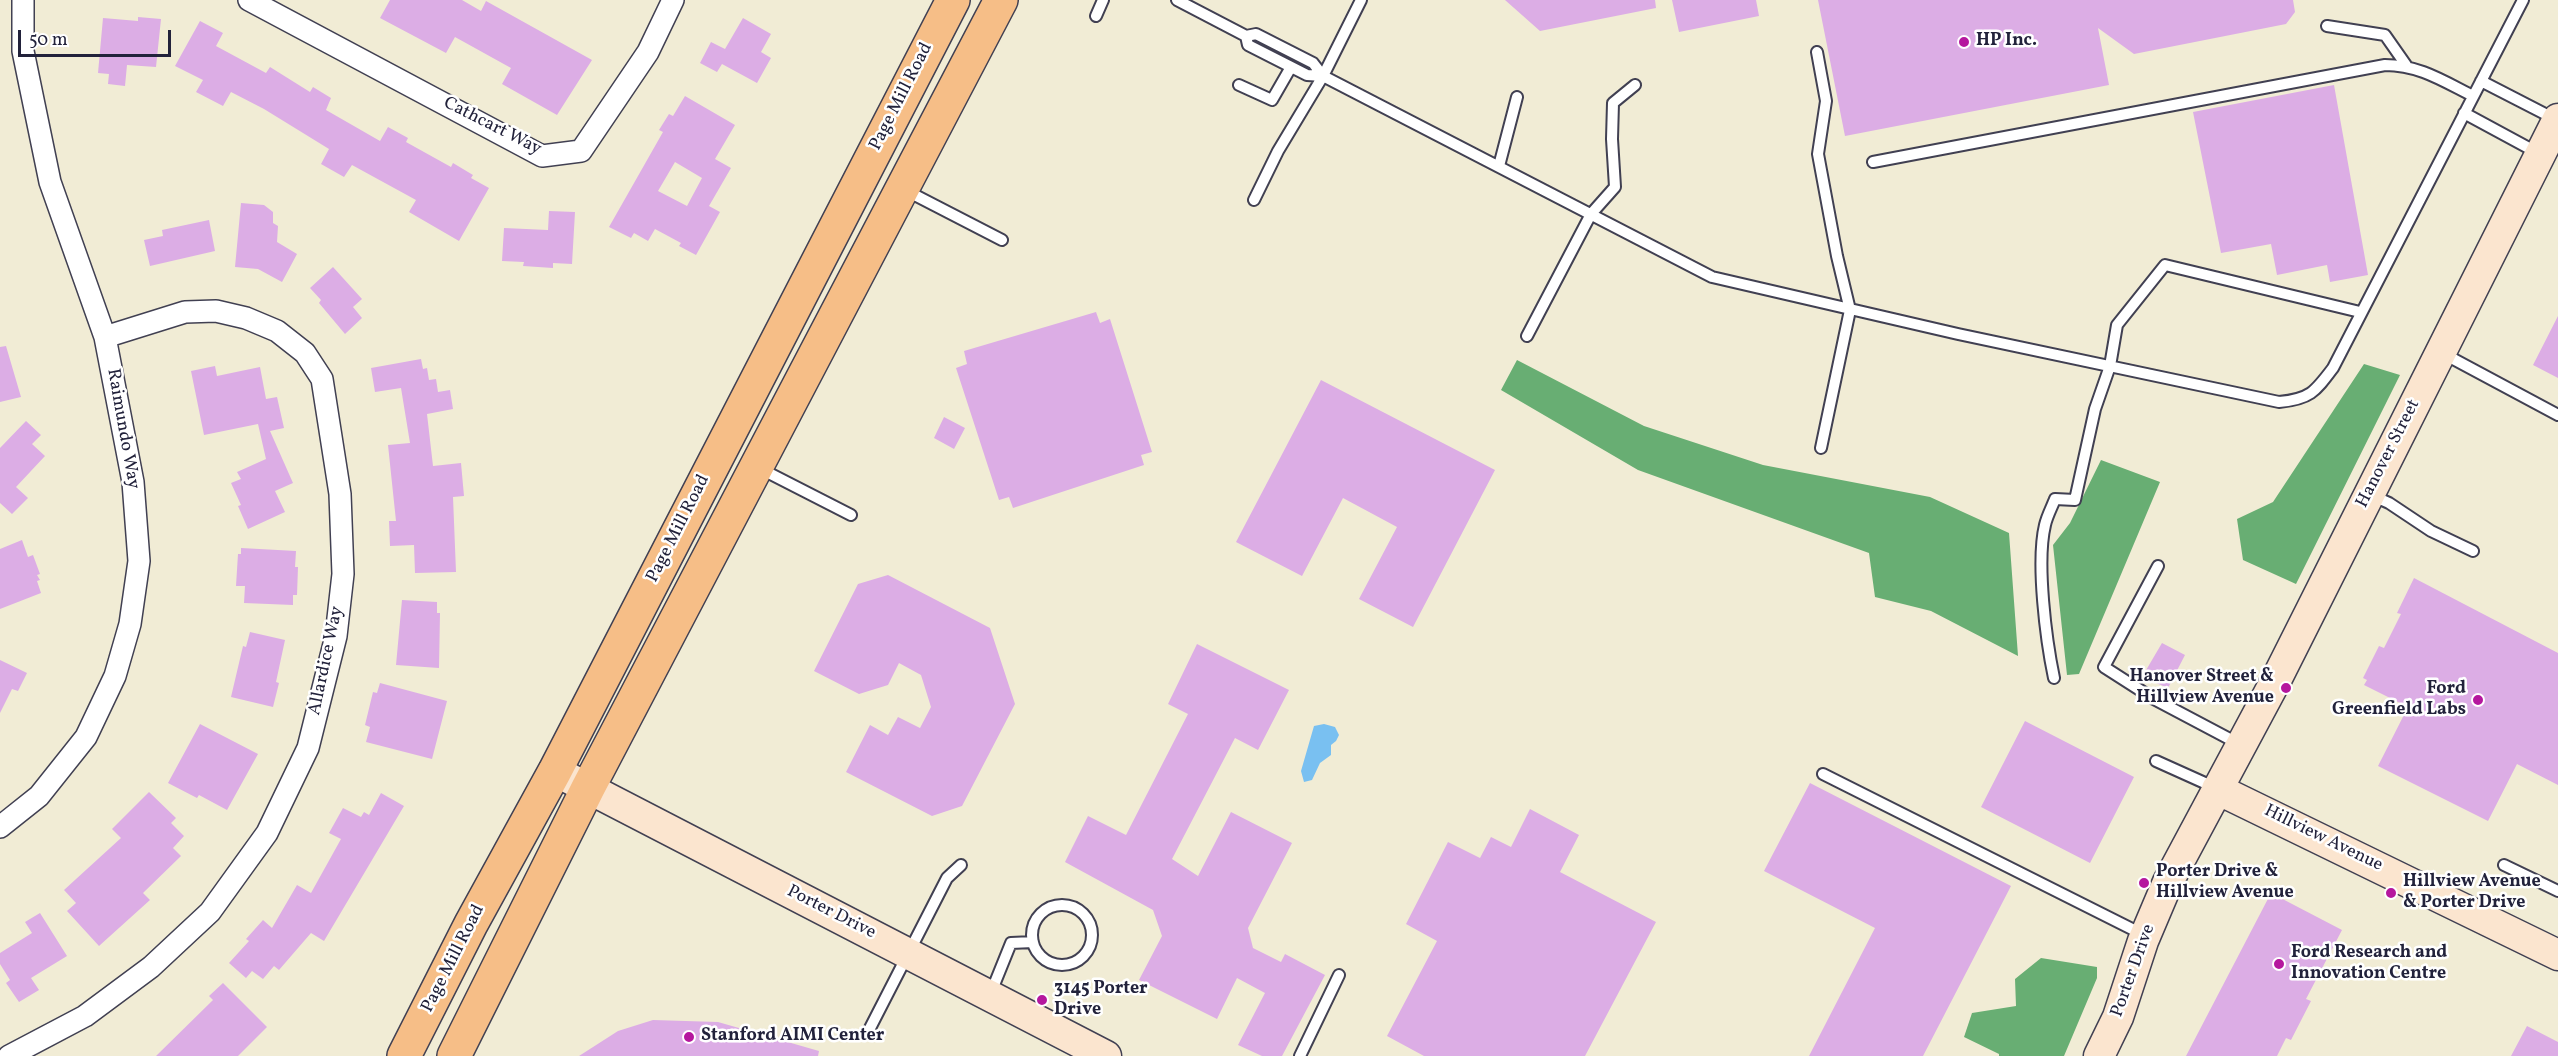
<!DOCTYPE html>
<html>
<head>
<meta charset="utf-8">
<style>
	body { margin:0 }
	#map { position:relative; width:2558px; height:1056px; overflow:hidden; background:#f1ecd5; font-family:Vollkorn,serif }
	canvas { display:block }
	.scale { position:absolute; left:18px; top:30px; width:153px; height:27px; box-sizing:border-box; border:3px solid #22223b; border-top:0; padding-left:8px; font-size:18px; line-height:21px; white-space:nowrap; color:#22223b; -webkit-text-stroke:4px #fff; paint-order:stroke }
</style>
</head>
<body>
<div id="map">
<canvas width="2558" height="1056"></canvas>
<div class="scale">50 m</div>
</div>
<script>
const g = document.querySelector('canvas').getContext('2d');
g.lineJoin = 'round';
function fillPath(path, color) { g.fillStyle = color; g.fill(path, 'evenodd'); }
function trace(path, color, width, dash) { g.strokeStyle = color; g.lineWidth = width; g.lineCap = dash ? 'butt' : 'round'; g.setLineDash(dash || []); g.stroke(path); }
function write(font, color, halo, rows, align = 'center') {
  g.font = font + ' Vollkorn,serif'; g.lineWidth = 5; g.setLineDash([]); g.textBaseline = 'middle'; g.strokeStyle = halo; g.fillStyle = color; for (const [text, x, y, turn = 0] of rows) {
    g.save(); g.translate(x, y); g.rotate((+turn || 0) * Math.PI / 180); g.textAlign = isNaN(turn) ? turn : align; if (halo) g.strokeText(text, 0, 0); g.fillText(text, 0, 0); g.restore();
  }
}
const forest = new Path2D(`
	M1517,360l127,66 119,39 167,32 79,36 9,123 -87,-45 -56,-14 -6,-44 -231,-83 -137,-80z
	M2364,364l36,11 -104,209 -53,-24 -6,-41 36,-17z
	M2101,460l59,22 -81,192 -12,1 -14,-130 17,-22z
	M2041,958l56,9v11l-33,78h-65v-2l-35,-17 8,-24 44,-7 -1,-27z`);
const water = new Path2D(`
	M1324,724l11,3 4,8 -3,6 -5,4v10l-11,8 -8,17 -8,2 -3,-11 13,-45z`);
const building = new Path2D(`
	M390,0h72l19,11 5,-10 106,59 -35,55 -55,-31 9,-16 -56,-31 -9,16 -66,-35z
	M1505,0h150l1,8 -116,23z
	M1672,0h84l3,16 -80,16z
	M1818,0h475l2,12 -9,12 -152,30 -36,-26 11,57 -264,51z
	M138,17l23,2 -5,48 -29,-2 -2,21 -17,-2 1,-10 -11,-1 5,-55 35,3z
	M743,18l28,16 -10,18 10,6 -14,25 -35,-19 -5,8 -17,-9 11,-21 14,7z
	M200,21l23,12 -7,13 50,27 4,-6 40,25 3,-5 18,11 -5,12 54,31 8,-14 20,11 -2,4 45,25 2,-4 20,12 -2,3 18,10 -30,53 -50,-29 7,-12 -64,-35 -8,12 -23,-13 8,-15 -65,-40 -33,-17 -8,14 -27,-14 7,-12 -28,-14z
	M2334,85l34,190 -38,7 -3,-17 -50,10 -6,-31 -50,9 -28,-141z
	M685,96l50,29 -20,34 16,9 -22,38 11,6 -24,43 -17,-9 2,-3 -26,-14 -7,12 -14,-8 -3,5 -22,-11 54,-95 -4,-2 10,-16 4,2zM675,162l27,16 -15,28 -29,-15z
	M241,203l23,2 9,7v11l5,3 -1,16 20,12 -15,28 -24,-13 -23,-2z
	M549,211l26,1 -3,52 -19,-1v5l-30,-2 1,-4 -22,-1 2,-33 44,2z
	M209,220l6,31 -65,15 -6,-26 19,-4 -1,-6z
	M333,267l29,32 -9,8 9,11 -17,16 -26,-31 2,-3 -11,-12z
	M1096,312l4,11 10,-4 42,133 -11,3 3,10 -131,43 -4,-11 -10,3 -43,-132 11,-4 -3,-13z
	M2558,316v62l-25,-13z
	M6,346l15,51 -21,5v-55z
	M421,359l2,10 4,-1 2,12 7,-1 2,13 12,-2 3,19 -26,5 6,52 28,-3 3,33 -11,1 3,75 -41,1 -1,-28 -24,1 -1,-25h7l-8,-76 22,-2 -9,-55 -26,4 -4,-24z
	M215,366l2,10 43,-9 6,32 11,-2 7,31 -14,3 23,52 -18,8 10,21 -37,17 -10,-23 3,-1 -10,-22 10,-4 -4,-7 29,-13 -8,-35 -54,11 -13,-64z
	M1321,380l174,90 -82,157 -54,-28 38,-72 -54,-29 -41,78 -66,-34z
	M944,417l21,11 -11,21 -20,-11z
	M26,421l15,14 -9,9 13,12 -29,31 12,11 -16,16 -12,-11v-55z
	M22,540l6,17 5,-2 7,19 -3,1 3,5 -3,1 4,12 -41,16v-60z
	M241,548l55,3 -1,16h3l-1,28h-4v10l-49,-2 1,-17h-9l2,-32h3z
	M888,575l102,53 25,76 -53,102 -30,10 -86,-44 24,-47 18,10 10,-18 22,11 11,-21 -10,-32 -22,-12 -11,22 -29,9 -45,-23 44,-87z
	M2414,578l144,75v132l-41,-21 -29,57 -110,-55 30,-59 -44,-22 3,-5 -4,-2 16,-32 5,2 17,-34 -4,-1z
	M402,600l35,2v11h3l-1,55 -43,-3z
	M250,632l35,8 -9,42 3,1 -6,24 -42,-10 12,-51 3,1z
	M2162,643l23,12 -17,33 -26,-11z
	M1197,644l92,46 -31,60 -23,-12 -63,121 26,17 33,-64 61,31 -44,85 5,20 28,14 4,-8 40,21 -43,81h-20l-24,-11 27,-52 -28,-15 -20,41 -78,-39 23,-44 -9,-26 -88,-48 23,-46 38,19 62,-121 -20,-10z
	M0,660l27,13 -9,18 -6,-2 -12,24z
	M380,683l67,18 -15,58 -66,-17 4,-15 -5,-2 8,-33 4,1z
	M2025,721l109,56 -44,86 -109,-56z
	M200,724l58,30 -31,56 -28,-15 -2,3 -29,-15z
	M1810,783l201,103 -88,170h-114l66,-128 -111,-57z
	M149,792l27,26 -5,5 13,13 -11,12 8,8 -38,37 7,7 -51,46 -32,-35 9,-8 -12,-13 57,-52 -9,-9z
	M381,793l23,13 -80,135 -13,-8 -32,37 -5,-4 -11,13 -11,-8 -6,7 -17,-15 20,-22 -3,-2 17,-19 9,8 25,-43 14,8 30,-54 -12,-6 14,-25 18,9 3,-5 5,3z
	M1530,809l49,26 -19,37 96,50 -71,134h-161l-37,-20 50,-95 -31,-17 42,-82 32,16 11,-21 20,10z
	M2271,893l71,37 -36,69 5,2 -20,39 -5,-2 -9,18h-91z
	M40,913l27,43 -36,22 8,12 -20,12 -13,-19 4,-3 -10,-16v-11l32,-20 -7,-11z
	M223,983l44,44 -29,29h-82l57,-56 -4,-4z
	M653,1020l65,2 101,29 -1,5h-239l39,-25z
	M2527,1026l31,16v14h-47z`);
const lane = new Path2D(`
	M1177,0l69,36 10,-2 57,29 10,13 389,201 246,57 321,68c31,-3 36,-10 54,-34l190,-368
	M1096,16l7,-16
	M2327,26l58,9 21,30
	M1246,36l2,9 59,30 16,1
	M1817,52l9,49 -8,53 19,102 13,54 -29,138
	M2481,81l76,39
	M1239,85l33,15 19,-33
	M2464,113l74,40
	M1873,162l512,-97c34,0 58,16 88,31
	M1499,166l18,-69
	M905,190l97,50
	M1254,200l24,-49 45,-75 38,-76
	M1527,336l64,-122 24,-27 -3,-48 1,-36 22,-18
	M2444,354l114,61
	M759,468l92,47
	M2371,495l18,8 42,28 42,20
	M2158,566l-54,101 50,32 87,46
	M2054,678c-8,-38 -18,-116 -9,-153 2,-9 7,-18 10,-26l20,1 20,-91 15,-43 7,-41 48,-60 195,47
	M2156,761l60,27
	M1823,774l321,161
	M2504,865l54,26
	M1032 935a30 30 0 1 1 60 0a30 30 0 1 1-60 0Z
	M990,995l21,-52 22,-1
	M867,1034l80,-156 14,-13
	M1300,1056l39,-81`);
const street = new Path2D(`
	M249,0l293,156 39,-5 67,-99 25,-52
	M0,827l39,-31 47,-59 29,-61 15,-52 9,-63 -6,-79 -28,-145 -55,-155 -27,-131v-51
	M9,1056l76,-40 66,-49 59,-55 57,-79 41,-85 28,-112 7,-62 -3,-80 -18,-115 -17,-26 -28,-22 -31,-13 -30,-7 -31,1 -80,25`);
const secondary = new Path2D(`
	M555,771l551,285
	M2217,789l341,166
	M2099,1056l19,-39 25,-76 25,-59 107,-200 283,-563`);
const primary = new Path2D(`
	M404,1056l67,-132 84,-153 398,-771
	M454,1056l134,-268 413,-788`);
const markers = [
	[1964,42,6,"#b5179e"],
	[2286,688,6,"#b5179e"],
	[2478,700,6,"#b5179e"],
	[2144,883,6,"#b5179e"],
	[2391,893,6,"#b5179e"],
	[2279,964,6,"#b5179e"],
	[1042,1000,6,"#b5179e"],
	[689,1037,6,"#b5179e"]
];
const poiNames = [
	["HP Inc.",1976,42],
	["Hanover Street &",2274,678,"right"],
	["Hillview Avenue",2274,699,"right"],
	["Ford",2466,690,"right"],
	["Greenfield Labs",2466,711,"right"],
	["Porter Drive &",2156,873],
	["Hillview Avenue",2156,894],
	["Hillview Avenue",2403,883],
	["& Porter Drive",2403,904],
	["Ford Research and",2291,954],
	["Innovation Centre",2291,975],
	["3145 Porter",1054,990],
	["Drive",1054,1011],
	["Stanford AIMI Center",701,1037]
];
const streetNames = [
	["Page Mill Road",902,97,-63],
	["Cathcart Way",492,127,27],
	["Raimundo Way",122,429,80],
	["Hanover Street",2389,454,-63],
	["Page Mill Road",679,529,-63],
	["Allardice Way",327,661,-78],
	["Hillview Avenue",2323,839,26],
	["Porter Drive",831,913,27],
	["Page Mill Road",454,959,-63],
	["Porter Drive",2134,971,-70]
];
fillPath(forest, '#68ae73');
fillPath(water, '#79c0f1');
fillPath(building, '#dcade5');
trace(lane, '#414052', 14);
trace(street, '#414052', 24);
trace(secondary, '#414052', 33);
trace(primary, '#414052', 36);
trace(lane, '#fff', 10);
trace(street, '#fff', 21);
trace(secondary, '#fbe5cf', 30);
trace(primary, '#f6be87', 33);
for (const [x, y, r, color] of markers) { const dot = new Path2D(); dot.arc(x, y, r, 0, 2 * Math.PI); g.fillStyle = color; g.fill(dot); trace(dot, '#fff', 2); }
write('bold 18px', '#22223b', '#fff', poiNames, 'left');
write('18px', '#22223b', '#fff', streetNames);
</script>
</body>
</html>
